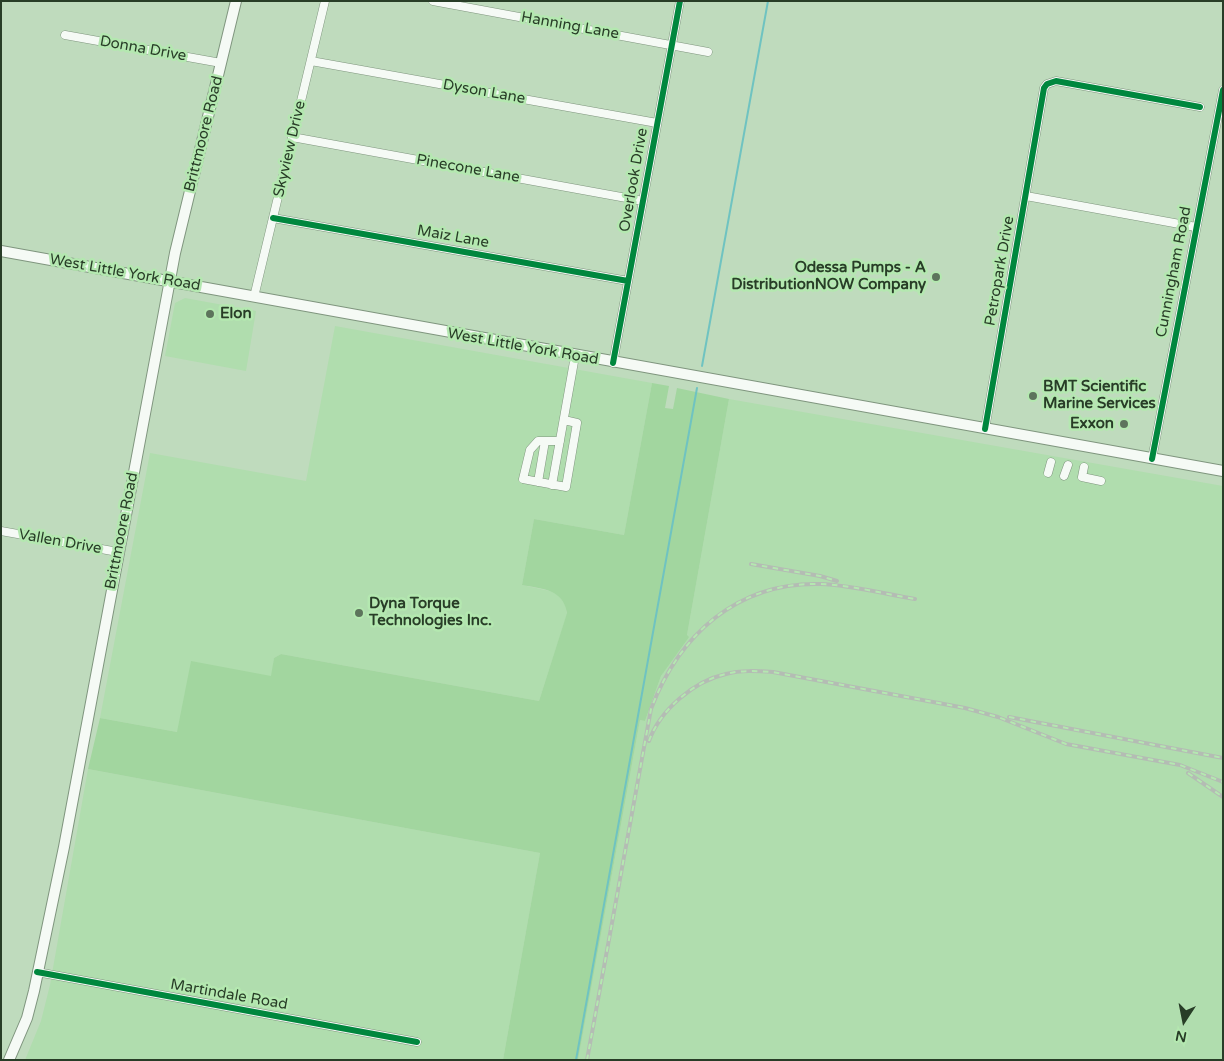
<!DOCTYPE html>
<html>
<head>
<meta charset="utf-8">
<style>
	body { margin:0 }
	#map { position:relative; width:1224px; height:1061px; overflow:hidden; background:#bfdbbd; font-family:"Varela Round",sans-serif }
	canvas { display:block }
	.frame { position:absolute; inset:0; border:2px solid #283d27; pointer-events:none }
	.north { position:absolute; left:1159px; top:996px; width:50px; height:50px; -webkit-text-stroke:4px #b4e8b0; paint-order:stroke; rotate:191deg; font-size:14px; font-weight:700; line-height:20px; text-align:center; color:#283d27 }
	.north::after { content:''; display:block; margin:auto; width:18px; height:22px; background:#283d27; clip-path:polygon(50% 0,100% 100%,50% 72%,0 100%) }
</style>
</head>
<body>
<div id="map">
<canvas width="1224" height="1061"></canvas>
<div class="frame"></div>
<div class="north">N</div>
</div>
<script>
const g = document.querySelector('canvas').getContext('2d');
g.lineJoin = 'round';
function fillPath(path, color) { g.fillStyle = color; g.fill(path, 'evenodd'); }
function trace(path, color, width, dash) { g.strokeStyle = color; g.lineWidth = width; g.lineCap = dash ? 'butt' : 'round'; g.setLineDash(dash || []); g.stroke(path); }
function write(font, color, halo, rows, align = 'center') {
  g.font = font + ' "Varela Round",sans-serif'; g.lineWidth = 5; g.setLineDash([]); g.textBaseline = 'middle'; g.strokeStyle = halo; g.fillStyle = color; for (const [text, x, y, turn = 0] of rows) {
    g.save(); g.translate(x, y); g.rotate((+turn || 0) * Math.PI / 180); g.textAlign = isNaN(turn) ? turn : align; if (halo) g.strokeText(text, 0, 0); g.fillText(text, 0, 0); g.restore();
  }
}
const built = new Path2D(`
	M185,298l71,13 -10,60 -81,-15 10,-53z
	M335,326l317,57 -28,152 -90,-16 -12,66 28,6 10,5 5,7 2,11 -28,87 -258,-47 -7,4 -2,18 -95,56 -77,-14 50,-265 156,28z
	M729,399l494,87v574h-645l62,-340 5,1 16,-45 26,-41z
	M88,769l452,84 -37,207h-478l16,-39 9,-36z`);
const green = new Path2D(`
	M652,383l17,3 -4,22 8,1 4,-21 52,11 -42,236 2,2 -28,39 -16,45 -5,-1 -62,340h-75l37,-207 -452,-84 12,-51 77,14 14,-71 80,15 3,-18 7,-4 258,47 28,-88c-4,-24 -24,-24 -45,-28l12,-66 90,16z`);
const stream = new Path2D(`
	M702,366l66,-365
	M576,1060l121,-672`);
const minor = new Path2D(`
	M433,1l275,51
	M65,35l156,28
	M311,61l346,62
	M292,137l351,64
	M1026,196l170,31
	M273,218l355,63
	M254,297l71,-296
	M613,363l67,-362
	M985,429l59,-341 3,-4 9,-3 144,26
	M560,441h-22l-8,9 -7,29 43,8 11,-64 -13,-3
	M1152,459l71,-369
	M1084,467l-2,10 19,4
	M1048,473l3,-11
	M1064,476l4,-11
	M538,482l7,-41
	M552,485l23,-129
	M1,531l117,21
	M37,972l380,70`);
const major = new Path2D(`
	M1,251l1222,220
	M9,1060l18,-42 7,-27 30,-144 111,-594 61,-252`);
const rail = new Path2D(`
	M751,564l69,12 17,5
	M1009,717l214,41
	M649,741c11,-31 45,-60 77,-67 15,-4 31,-3 47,-2l192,36 33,9 68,27 114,21 43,17
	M1188,773l35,24
	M587,1060l64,-351c28,-74 86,-127 169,-125 32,1 64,10 95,15`);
const cycleway = new Path2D(`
	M273,218l355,63
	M613,363l67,-362
	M985,429l59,-341 3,-4 9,-3 144,26
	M1152,459l71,-369
	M37,972l380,70`);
const markers = [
	[936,277,5,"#5d745c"],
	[210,314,5,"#5d745c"],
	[1033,396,5,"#5d745c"],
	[1124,424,5,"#5d745c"],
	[359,613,5,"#5d745c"]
];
const streetNames = [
	["Hanning Lane",570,26,10],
	["Donna Drive",143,49,10],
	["Dyson Lane",484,92,10],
	["Brittmoore Road",204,134,-76],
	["Skyview Drive",290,149,-77],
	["Pinecone Lane",468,169,10],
	["Overlook Drive",634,180,-80],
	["Maiz Lane",453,237,10],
	["Petropark Drive",1000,271,-80],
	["Cunningham Road",1174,272,-79],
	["West Little York Road",125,273,10],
	["West Little York Road",523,347,10],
	["Brittmoore Road",122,531,-79],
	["Vallen Drive",60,542,10],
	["Martindale Road",229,995,10]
];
const poiNames = [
	["Odessa Pumps - A",926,268,"right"],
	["DistributionNOW Company",926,285,"right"],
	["Elon",220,314],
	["BMT Scientific",1043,387],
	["Marine Services",1043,404],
	["Exxon",1114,424,"right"],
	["Dyna Torque",369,604],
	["Technologies Inc.",369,621]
];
fillPath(built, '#b0ddae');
fillPath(green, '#a2d69f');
trace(stream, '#6fc3c1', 2);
trace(minor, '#7f957e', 9);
trace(major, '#7f957e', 12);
trace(minor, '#f5faf5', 8);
trace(major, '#f5faf5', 10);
trace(rail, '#b4bcb4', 4);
trace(rail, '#b4e8b0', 2, [5.5]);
trace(cycleway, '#00873e', 6);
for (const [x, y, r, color] of markers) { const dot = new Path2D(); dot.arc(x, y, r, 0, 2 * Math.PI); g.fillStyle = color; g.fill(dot); trace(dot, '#b4e8b0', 2); }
write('15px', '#283d27', '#b4e8b0', streetNames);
write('bold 15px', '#283d27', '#b4e8b0', poiNames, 'left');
</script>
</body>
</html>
